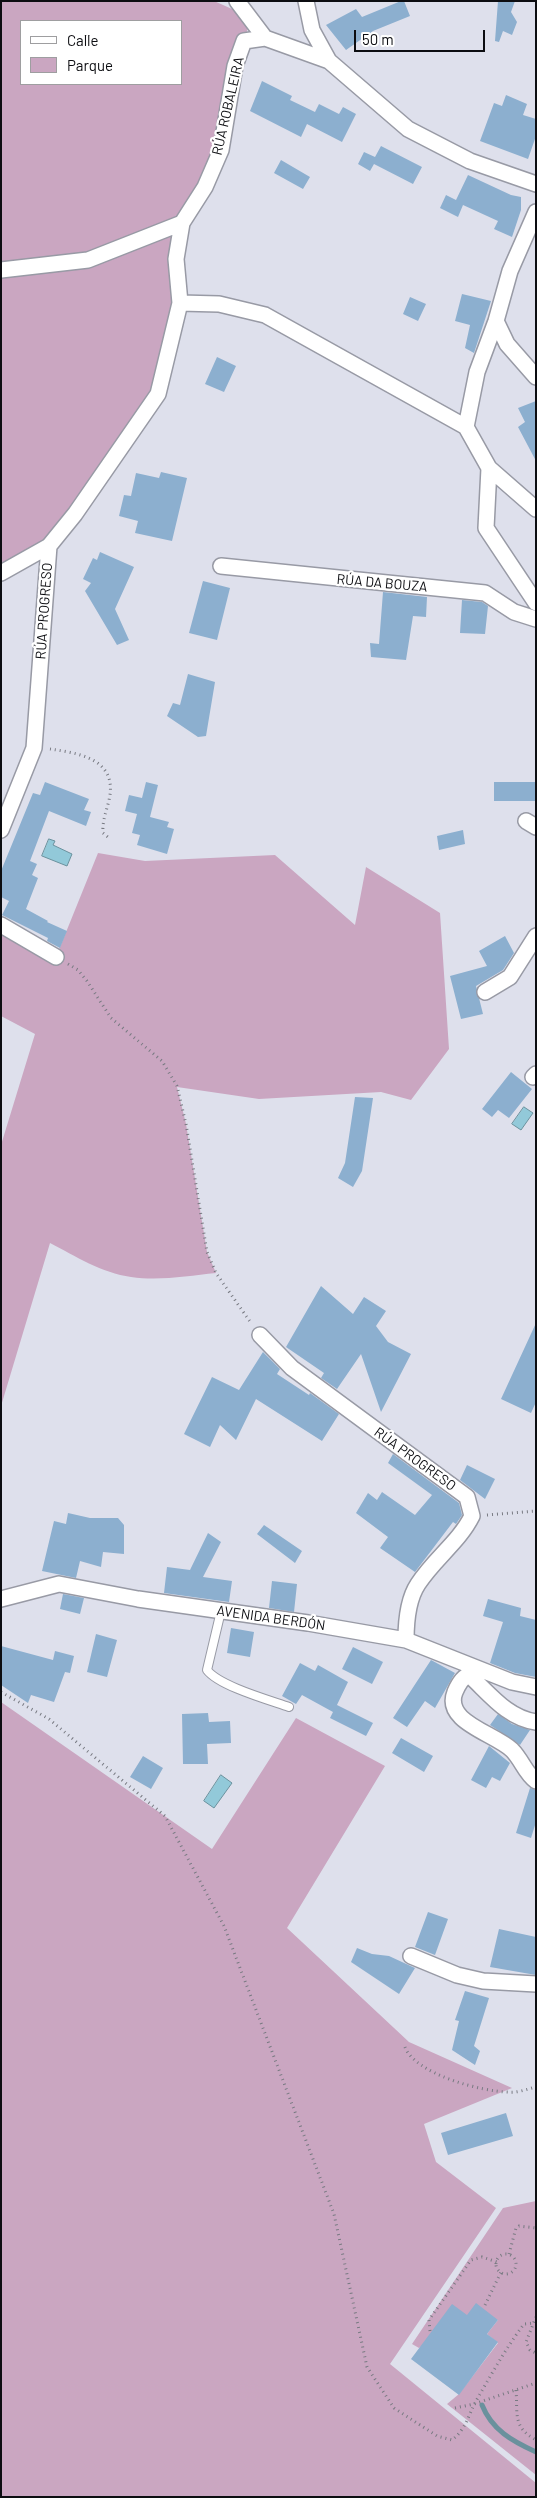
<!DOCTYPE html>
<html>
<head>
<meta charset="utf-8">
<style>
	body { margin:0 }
	#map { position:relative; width:537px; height:2498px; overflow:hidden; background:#dee0ec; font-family:Barlow,sans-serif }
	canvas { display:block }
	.frame { position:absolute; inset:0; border:2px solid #0c0d11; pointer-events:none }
	.legend { position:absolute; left:20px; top:20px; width:162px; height:65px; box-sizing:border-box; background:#fff; border:1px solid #9e9ea0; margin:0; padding:6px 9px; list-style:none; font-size:15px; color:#0c0d11 }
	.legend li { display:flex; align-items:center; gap:10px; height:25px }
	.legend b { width:25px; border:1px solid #9e9ea0 }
	.scale { position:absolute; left:354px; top:30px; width:131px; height:22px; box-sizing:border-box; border:2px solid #0c0d11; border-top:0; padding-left:6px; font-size:15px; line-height:18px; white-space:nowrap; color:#0c0d11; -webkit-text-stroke:4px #fff; paint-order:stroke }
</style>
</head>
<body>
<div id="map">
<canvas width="537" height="2498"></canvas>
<div class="frame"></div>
<ul class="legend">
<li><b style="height:6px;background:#fff"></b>Calle</li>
<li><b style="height:14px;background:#caa6c1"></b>Parque</li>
</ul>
<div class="scale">50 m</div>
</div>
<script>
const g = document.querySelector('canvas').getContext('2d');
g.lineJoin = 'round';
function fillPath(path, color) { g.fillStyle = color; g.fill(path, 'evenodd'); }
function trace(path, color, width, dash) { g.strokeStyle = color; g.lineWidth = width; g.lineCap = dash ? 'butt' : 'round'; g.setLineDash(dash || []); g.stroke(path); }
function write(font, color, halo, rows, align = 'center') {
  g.font = font + ' Barlow,sans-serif'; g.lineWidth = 4.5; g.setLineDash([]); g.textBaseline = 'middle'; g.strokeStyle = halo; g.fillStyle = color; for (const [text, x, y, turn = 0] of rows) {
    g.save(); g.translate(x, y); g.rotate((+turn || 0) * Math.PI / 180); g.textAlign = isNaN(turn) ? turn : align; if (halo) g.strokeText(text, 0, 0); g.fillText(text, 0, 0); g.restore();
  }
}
const green = new Path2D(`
	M1,1h213l36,16 -29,133 -39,73 -2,80 -22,91 -109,152 -48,27zM21,21h160v63h-160z
	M98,853l47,8 130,-6 80,70 11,-58 74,46 9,136 -38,51 -30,-8 -122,7 -82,-12 9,37 21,128 9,21c-28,3 -57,8 -85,4 -29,-4 -56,-21 -81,-34l-49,163v-261l34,-111 -34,-18v-86l55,27z
	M1,1702l211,147 84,-131 89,48 -98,162 122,114 103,46 -88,36 12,38 60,46 -106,156 146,119v14h-535z
	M536,2201v274l-89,-71 12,-10 39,-51 -11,-9 11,-14 -31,-5 -48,33 -7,-4 91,-136z`);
const water = new Path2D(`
	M49,839l6,2 -2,4 19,9 -5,12 -25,-10z
	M524,1107l9,6 -12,17 -9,-6z
	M221,1775l11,8 -18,25 -10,-7z`);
const stream = new Path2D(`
	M482,2405c10,25 30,36 54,47`);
const building = new Path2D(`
	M401,1h3l6,15 -37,15 -27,19 -20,-25 30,-16 6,8z
	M498,1h17l-4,11 6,10 -5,13 -9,-4 -4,11 -4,-1z
	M262,81l30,15 -2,4 25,12 4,-8 20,10 4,-7 13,7 -14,28 -35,-18 -6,13 -51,-26z
	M506,95l21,9 -4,11 13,4v17l-8,23 -48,-18 14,-38 8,3z
	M381,146l41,21 -9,17 -39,-20 -4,7 -12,-7 6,-12 11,5z
	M281,160l29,17 -7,12 -29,-16z
	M468,175l43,20 10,2v13l-9,27 -18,-8 4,-8 -35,-16 -5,12 -18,-9 6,-13 10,5z
	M462,294l29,7 -17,52 -9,-5 5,-23 -15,-4z
	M410,297l16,7 -8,17 -15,-7z
	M217,357l19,9 -12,26 -19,-8z
	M536,401v60l-18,-34 7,-5 -7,-14z
	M161,472l26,6 -15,63 -37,-8 3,-12 -19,-5 5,-21 7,1 5,-23 23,5z
	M100,552l34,15 -19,42 14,31 -12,5 -32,-54 6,-8 -8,-4 10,-21 4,2z
	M203,581l27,7 -13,52 -28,-7z
	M383,592l44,5 -1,20 -13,-1 -7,44 -35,-3 -1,-14 9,1z
	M462,600l20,2 6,4 -3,28 -25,-1z
	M188,674l27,8 -9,54 -8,1 -31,-21 6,-13 7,2z
	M45,782l44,17 -5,11 7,2 -5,14 -37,-15 -19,50 7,3 -5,11 6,3 -12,31 22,12 -1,1 20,9 -7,17 -13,-7 1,-3 -46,-23 7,-14 -8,-4v-26l32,-78 7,2z
	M146,782l12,3 -8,32 19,5 -2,5 7,2 -7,25 -30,-9 3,-10 -8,-2 5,-19 -12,-3 4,-16 13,3z
	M494,782h42v19h-42z
	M463,830l2,14 -26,6 -2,-14z
	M505,936l9,17 -11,17 -27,16 7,28 -22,5 -11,-43 37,-10 -8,-15z
	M511,1072l21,17 -23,29 -11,-8 -6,7 -10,-8z
	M355,1097l18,1 -11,73 -9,16 -15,-9 7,-15z
	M321,1286l32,28 11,-17 22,14 -10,15 12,16 23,12 -30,58 -20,-58 -24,35 -16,-11 3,-5 -38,-26z
	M536,1323v79l-5,11 -30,-14z
	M263,1352l17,17 -3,5 32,21 1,-2 29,21 -17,27 -66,-42 -20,41 -16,-15 -10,22 -26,-13 28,-57 27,13z
	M393,1454l66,49 3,12 -6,9 -3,-2 -38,50 -35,-24 8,-11 -32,-24 12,-20 9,7 5,-8 33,23 17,-20 -44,-32z
	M467,1465l28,14 -10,20 -25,-19z
	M68,1513l22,5h28l6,7v29l-21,-2 -2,15 -21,-6 -4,17 -34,-7 12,-50 12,3z
	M264,1525l38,26 -7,12 -38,-29z
	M208,1533l13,9 -18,35 29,4 -3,21 -65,-9 3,-26 23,3z
	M272,1581l25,3 -3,28 -25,-4z
	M63,1594l21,4 -4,16 -20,-5z
	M488,1599l33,9 -1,8 16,4v57l-21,-4 -25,-10 13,-41 -20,-6z
	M231,1628l23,4 -4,25 -23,-4z
	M96,1634l21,6 -10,37 -20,-5z
	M1,1646l52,14 2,-9 19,5 -4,17 -5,-1 -11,30 -23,-7 -3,8 -27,-18z
	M353,1647l30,15 -11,22 -30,-15z
	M431,1660l24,13 -20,35 -10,-7 -18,26 -14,-9z
	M300,1663l15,8 3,-6 30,17 -12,25 1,-2 36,18 -7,13 -36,-18 3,-6 -31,-17 -6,9 -14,-8z
	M208,1713l1,9 21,-1 1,22 -24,1 1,20h-25l-1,-50z
	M498,1714l14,10 18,6 -10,15 -30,-20z
	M401,1738l32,18 -9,16 -32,-19z
	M489,1746l21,17 -10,18 -8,-4 -6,11 -15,-8z
	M143,1756l20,12 -12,21 -21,-12z
	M530,1788l6,2v32l-5,16 -15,-5z
	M428,1912l20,7 -13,36 -20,-8z
	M499,1929l37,8v38l-46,-8z
	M357,1948l15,6 17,2 26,12 -16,26 -48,-32z
	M465,1991l24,7 -15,48 6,5 -5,14 -23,-15 7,-29 -4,-1z
	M506,2113l7,23 -65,19 -7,-22z
	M476,2303l22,17 -11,14 11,8 -39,53 -48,-36 41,-55 15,11z`);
const path = new Path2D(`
	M50,749c27,4 65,9 60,46 -2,13 -8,24 -7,38l6,5
	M68,964l10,6 9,11 24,37 51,43 15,25 9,38 21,128 9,21 35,50
	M487,1515l49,-4
	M1,1692l48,27 116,97 59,110 110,288 33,153 27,41 43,28 15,4c14,-11 16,-24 24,-39 15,-26 30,-53 48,-77l10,-1
	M405,2047c10,27 77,45 104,45 9,1 18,-3 27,-5
	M509,2254l7,-26 3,-2 17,2
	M496 2264a10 10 0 1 1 20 0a10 10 0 1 1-20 0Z
	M485,2305l16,-33
	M536,2317l-10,25 4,8 6,3
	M430,2331l-1,-11 42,-60 11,-3 15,5
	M516,2390c2,23 -4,37 20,50
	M455,2408l19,-4 62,-21`);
const lane = new Path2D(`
	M221,1611l-14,59c12,16 62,30 82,37`);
const street = new Path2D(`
	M237,1l28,37
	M306,1l6,29 17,31 79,68 62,32 66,23
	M536,212l-26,59 -14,50 -19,51 -11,55 23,41 -3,60 50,75
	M1,270l87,-10 94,-37
	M180,303l39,1 46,11 201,112
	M496,321l11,23 29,33
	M489,468l47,41
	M221,566l264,27 29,19 22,7
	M1,573l48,-27
	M526,821l10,6
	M1,830l33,-82 15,-202 26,-32 83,-120 22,-91 -4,-44 6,-36 23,-36 16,-37 14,-84 9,-25 21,-3 64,23
	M1,925l55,32
	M485,992l25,-15 26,-41
	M533,1077l3,-3
	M260,1335l32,33 175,129 5,19c-13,26 -38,43 -54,68 -10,15 -12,39 -12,56
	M1,1599l58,-15 79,15 170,24 98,17 106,42 24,5
	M536,1722c-29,-4 -47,-29 -67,-47 -7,2 -11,10 -14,17 -12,30 39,41 57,58 10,10 13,23 24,31
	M411,1956l46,19 26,6 53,3`);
const streetNames = [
	["RÚA ROBALEIRA",228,106,-77],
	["RÚA DA BOUZA",382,583,5],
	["RÚA PROGRESO",44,611,-86],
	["RÚA PROGRESO",415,1459,36],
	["AVENIDA BERDÓN",271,1618,8]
];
fillPath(green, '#caa6c1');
fillPath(water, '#92c9d9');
trace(water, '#6a919d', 1);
trace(stream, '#6a919d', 5);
fillPath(building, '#8cafcf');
trace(lane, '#989aa5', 10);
trace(street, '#989aa5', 18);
trace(path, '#787a82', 3, [1, 4]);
trace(lane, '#fff', 8);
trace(street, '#fff', 15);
write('14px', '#0c0d11', '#fff', streetNames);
</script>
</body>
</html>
